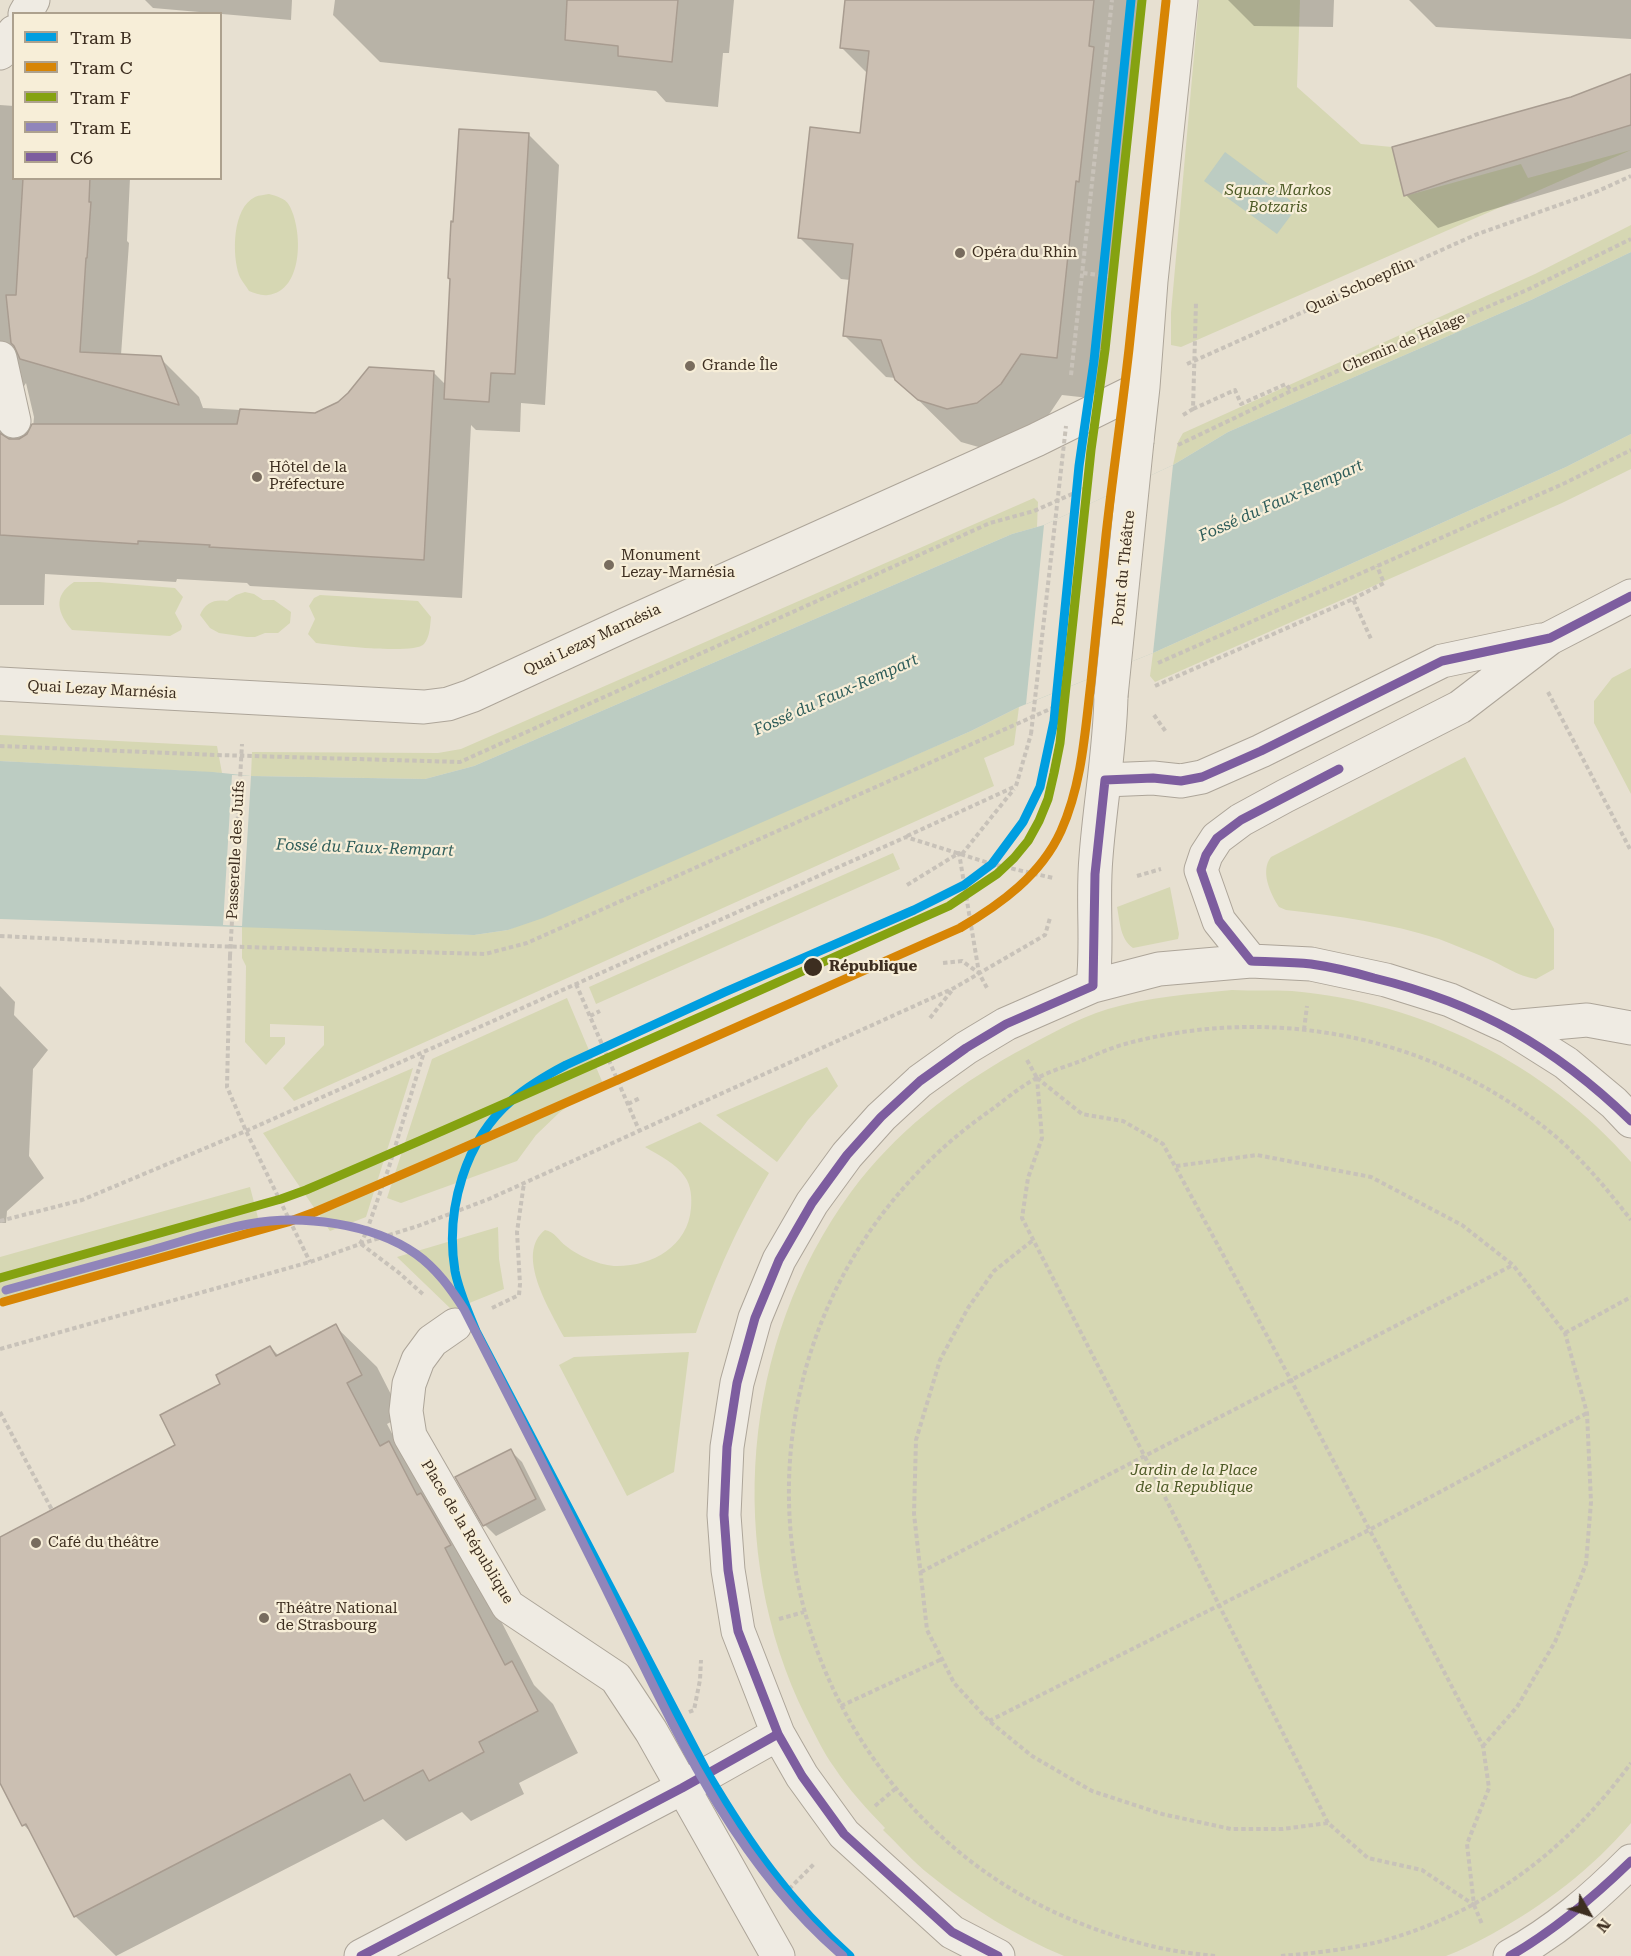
<!DOCTYPE html>
<html>
<head>
<meta charset="utf-8">
<style>
	body { margin:0 }
	#map { position:relative; width:1631px; height:1956px; overflow:hidden; background:#e7e0d1; font-family:"Roboto Serif",serif }
	canvas { display:block }
	.legend { position:absolute; left:12px; top:12px; width:210px; height:168px; box-sizing:border-box; background:#f7eed8; border:2px solid #ada18e; margin:0; padding:8px 10px; list-style:none; font-size:18px; color:#3d2e20 }
	.legend li { display:flex; align-items:center; gap:12px; height:30px }
	.legend b { width:30px; border:2px solid #ada18e }
	.north { position:absolute; left:1559px; top:1884px; width:60px; height:60px; -webkit-text-stroke:4px #f7eed8; paint-order:stroke; rotate:129deg; font-size:16px; font-weight:700; line-height:24px; text-align:center; color:#3d2e20 }
	.north::after { content:''; display:block; margin:auto; width:21px; height:27px; background:#3d2e20; clip-path:polygon(50% 0,100% 100%,50% 72%,0 100%) }
</style>
</head>
<body>
<div id="map">
<canvas width="1631" height="1956"></canvas>
<ul class="legend">
<li><b style="height:8px;background:#009ee0"></b>Tram B</li>
<li><b style="height:8px;background:#d78505"></b>Tram C</li>
<li><b style="height:8px;background:#85a211"></b>Tram F</li>
<li><b style="height:8px;background:#9085ba"></b>Tram E</li>
<li><b style="height:8px;background:#7d5d9f"></b>C6</li>
</ul>
<div class="north">N</div>
</div>
<script>
const g = document.querySelector('canvas').getContext('2d');
g.lineJoin = 'round';
function fillPath(path, color) { g.fillStyle = color; g.fill(path, 'evenodd'); }
function trace(path, color, width, dash) { g.strokeStyle = color; g.lineWidth = width; g.lineCap = dash ? 'butt' : 'round'; g.setLineDash(dash || []); g.stroke(path); }
function write(font, color, halo, rows, align = 'center') {
  g.font = font + ' "Roboto Serif",serif'; g.lineWidth = 4.5; g.setLineDash([]); g.textBaseline = 'middle'; g.strokeStyle = halo; g.fillStyle = color; for (const [text, x, y, turn = 0] of rows) {
    g.save(); g.translate(x, y); g.rotate((+turn || 0) * Math.PI / 180); g.textAlign = isNaN(turn) ? turn : align; if (halo) g.strokeText(text, 0, 0); g.fillText(text, 0, 0); g.restore();
  }
}
const green = new Path2D(`
	M1199,0h101l-3,87 64,57 31,3 13,49 116,-32 7,14 103,-28 -450,197 -10,-2v-32z
	M269,194c7,2 16,4 20,11 14,24 15,86 -21,90 -7,1 -13,-2 -19,-4 -3,-5 -8,-11 -10,-16 -7,-20 -7,-67 16,-78 4,-2 10,-2 14,-3z
	M1631,225v27l-100,48 -303,132 -55,33 5,-23 5,-9 352,-159z
	M1631,434v35l-69,34 -407,179 -5,-6 3,-23 413,-186z
	M1034,498l4,4 -1,25 -25,7 -538,232 -49,13 -174,-3 1,-24 186,1 23,-4z
	M74,582h25l76,6 8,9 -8,16 7,13 -1,4 -11,6 -98,-6c-14,-16 -20,-34 2,-48z
	M245,592l9,2 9,6h11l17,12 -1,11 -12,10h-13l-10,4h-8l-28,-4 -9,-5 -10,-13c5,-12 14,-16 27,-14l9,-6z
	M320,595l98,6 13,16c-1,9 -1,20 -7,27 -10,11 -91,1 -108,-1l-8,-9 7,-15 -6,-13 5,-8z
	M1631,668v126l-37,-71v-22l18,-23z
	M1019,707l-5,38 -30,13 10,28 -700,315 -11,-13 41,-43v-19l-54,-2v13h15v7l-19,21 -21,-23 1,-76 -4,-8v-32l232,9 34,-5 463,-199z
	M0,735l217,11 5,27 -222,-12z
	M1465,757l89,172v40l-18,10c-19,-3 -33,-14 -50,-21 -16,-7 -32,-13 -47,-19 -49,-16 -102,-23 -153,-29l-7,-3c-9,-14 -19,-36 -8,-50z
	M893,853l7,16 -304,135 -7,-17z
	M1170,887l9,47 -1,5 -45,9c-13,-9 -13,-26 -16,-41z
	M1232,990c20,1 40,0 60,1 129,11 254,73 339,171v661c-39,46 -87,82 -139,111 -15,8 -30,16 -46,22h-382c-48,-20 -93,-48 -134,-81 -17,-13 -31,-30 -47,-45l2,-2c-18,-19 -36,-38 -51,-61 -11,-15 -19,-33 -28,-50 -82,-166 -65,-375 45,-525 44,-59 100,-103 164,-139 30,-16 61,-34 93,-44 40,-12 83,-15 124,-19z
	M567,998l37,88 -23,11 -21,15 -24,23 -19,26 -116,42 -14,-5 45,-139z
	M827,1067l11,19 -30,34 -31,42 -61,-47z
	M413,1068l-47,149 -36,14 -67,-98z
	M700,1122l69,51c-32,54 -53,101 -73,160l-132,4c-13,-25 -50,-83 -19,-107 10,2 13,10 21,16 12,10 35,20 51,20 36,0 71,-20 74,-58 1,-10 0,-23 -6,-31 -9,-14 -27,-22 -40,-30z
	M250,1187l12,46 -22,1 -240,66v-43z
	M498,1227l1,32 5,30 -52,21 -55,-53z
	M689,1352l-15,120 -47,24 -68,-131 15,-8z`);
const water = new Path2D(`
	M1225,152l73,54 -21,28 -73,-53z
	M1631,252v182l-65,33 -413,186 -134,54 -48,24 -428,187 -35,12 -34,5 -474,-16v-158l213,11 38,4 174,3 49,-13 538,-232 32,-9 129,-60 55,-33 303,-132z`);
const pier = new Path2D(`
	M1173,465l-20,188 -127,51 18,-179z
	M232,775l19,1 -9,150 -19,-1z`);
const shadow = new Path2D(`
	M145,0h147l-1,20 -138,-12z
	M335,0h399l-5,53h-6l-5,54 -52,-5 -10,-11 -276,-29 -47,-47z
	M847,0h292l-9,85 5,5 -15,132h-3l-19,177 -36,-4 -20,30 -53,25 -28,-8 -65,-64 -10,-1 -42,-42 6,-55 -9,-1 -42,-42 62,-102 7,-61 -26,-26z
	M1228,0h106l-1,27 -79,-1z
	M1409,0h222v39l-195,-12z
	M1631,75v93l-147,44 -46,16 -32,-33 165,-96z
	M0,105l14,1v72h116l-3,63 2,2 -8,112 39,3 39,39 4,11 113,6 117,-42 13,13 9,-161 73,-90 31,31 -14,240 -24,-2 -1,29 -44,-2 -5,-5 -9,173 -212,-12 -3,-3 -70,-4 -1,3 -131,-8 -1,31h-44zM26,383l8,34 -1,11 -5,8 -8,-34 1,-11z
	M0,986l15,16 -1,13 34,35 -15,19 -4,87 15,22 -37,33 -1,12h-6z
	M335,1326l42,41 25,49 -15,8 18,35 80,131 49,95 19,19 25,49 -59,30 5,11 -53,27 -9,-9 -56,29 -23,-22 -267,137 -41,-40 -42,-81 -9,-10 -24,-45v-242l177,-93 45,-60 48,-38 9,9z
	M511,1451l11,11 24,48 -50,26 -11,-11z`);
const building = new Path2D(`
	M567,0h111l-6,62 -54,-6v-10l-53,-6z
	M845,0h249l-5,46 5,1 -15,135 -3,-1 -19,177 -36,-4 -20,30 -24,19 -30,6 -29,-9 -23,-20 -14,-40 -38,-4 10,-92 -55,-6 12,-111 50,6 9,-82 -29,-3z
	M1631,74v51l-180,55 -47,16 -12,-49 179,-50z
	M459,129l70,4 -14,241 -24,-1 -2,29 -45,-3 6,-120 -2,-1 3,-57 2,1z
	M23,178h67l-1,24h2l-4,56h-1l-6,94 81,4 18,49 -159,-46 -6,-13 -3,-3 -5,-48h10z
	M369,367l65,4 -10,189 -215,-13 1,-2 -72,-4v3l-138,-9v-102l9,6h10l8,-5 5,-10h205l3,-15 75,4 23,-11 10,-9z
	M336,1324l26,51 -15,8 33,63 9,-5 28,54 4,-2 30,52 -6,3 60,117 7,-4 26,50 -59,31 5,10 -55,29 -6,-11 -59,31 -14,-27 -276,143 -48,-93 -4,2 -22,-43v-246l175,-92 -15,-30 60,-31 -4,-9 54,-29 6,10z
	M511,1449l25,50 -53,27 -28,-49z`);
const path = new Path2D(`
	M1083,273l25,3
	M1187,364l288,-129 123,-44 33,-15
	M1071,375l41,-375
	M1193,409l42,-19 6,14 45,-20 5,7
	M1183,415l10,-6 3,-107
	M1178,445l113,-54 236,-101 104,-51
	M1353,599l31,-16 -7,-17
	M1158,663l407,-180 66,-33
	M1155,686l198,-87 18,40
	M1548,692l83,159
	M1154,715l12,17
	M0,746l217,9 243,7 530,-239 44,-12 56,-25
	M907,836l109,-50 15,-52
	M962,854l52,-65
	M1137,876l24,-7
	M907,885l52,-32 20,120 8,15
	M0,936l211,10 274,8 42,-11 541,-242
	M230,956l-3,131 19,44 64,131
	M943,963l19,-2 17,12
	M576,984l63,146
	M590,1016l10,-5
	M930,1018l23,-29
	M1304,1030l3,-24
	M1027,1060l10,18
	M1037,1078l45,36 41,7 40,23 128,236 192,366 6,42 -22,56 7,61 -52,-35 -54,-12 -40,-35 -183,-366 -123,-239 6,-40 14,-40z
	M628,1104l12,-6
	M1176,1166l81,-11 114,22 91,48 51,40 52,68 22,80 4,89 -5,62 -31,78 -38,65 -34,39
	M0,1221l82,-21 164,-69 660,-294 86,27 61,14
	M1032,1241l-38,30 -26,37 -28,52 -24,80 -2,74 13,116 15,29 12,24 35,38 43,35 60,35 70,23 69,15h52l45,-6
	M360,1244l6,-11 23,-66 35,-115
	M361,1244l37,28 27,24
	M492,1308l27,-13 1,-11 -3,-52 7,-49
	M1565,1333l66,-36
	M0,1349l310,-87 50,-18 58,-18 71,-27 465,-211 91,-53 5,-17
	M0,1412l52,98
	M921,1572l592,-307
	M779,1619l25,-7
	M841,1706l101,-47
	M689,1712l5,-2 6,-30 1,-20
	M989,1721l380,-191 218,-117
	M875,1806l20,-17
	M789,1889l26,-26
	M1474,1905l8,19
	M1215,1956c-18,-2 -37,-4 -55,-8 -122,-28 -218,-90 -289,-193 -146,-214 -92,-498 120,-645 15,-11 30,-24 46,-32 14,-7 30,-12 44,-17 14,-6 29,-13 44,-17 146,-40 306,-9 424,87 32,26 57,57 82,89
	M1281,1956c35,-3 71,-7 105,-16 103,-30 182,-91 245,-177`);
const minor = new Path2D(`
	M25,14l8,-14
	M0,53l14,-21
	M0,358l14,63
	M1137,441l6,-54 8,-106 30,-281
	M0,684l424,23 24,-3 23,-8 156,-72 409,-184 107,-53
	M1105,780l48,-2 28,3 21,-4 59,-26 181,-90 99,-21
	M1251,961l-32,-40 -18,-51 5,-15 11,-17 24,-18 44,-24 175,-89 90,-69 81,-42
	M1093,986c5,-43 -1,-86 3,-129 4,-54 14,-107 15,-161
	M1509,1027l78,-7 44,8
	M455,1325l-23,16 -14,19 -9,24 -3,27 4,25 98,170 108,72 35,53 127,225
	M361,1956l321,-168 96,-54
	M998,1956l-46,-24 -108,-98 -42,-58 -24,-42 -40,-103 -10,-61 -4,-55 3,-68 10,-64 18,-65 24,-58 33,-57 35,-48 34,-38 39,-36 46,-33 40,-24 87,-38 66,-17 92,-8 60,3 75,16 64,20 59,27 57,36 48,40 17,18
	M1510,1956c46,-25 84,-58 121,-95`);
const pathBridge = new Path2D(`
	M1031,734l35,-308
	M230,956l12,-212`);
const minorBridge = new Path2D(`
	M1111,696l26,-255`);
const bus1 = new Path2D(`
	M1339,769l-98,51 -24,18 -11,17 -5,15 18,51 32,40c20,1 40,1 60,3 21,3 42,8 63,14 103,25 181,69 257,143
	M361,1956l321,-168 96,-54
	M998,1956l-46,-24 -108,-98 -42,-58 -24,-42 -40,-103 -10,-61 -4,-55 3,-68 10,-64 18,-65 24,-58 33,-57 35,-48 34,-38 39,-36 46,-33 40,-24 87,-38 2,-112 10,-94 48,-2 28,3 21,-4 59,-26 181,-90 108,-23 81,-42
	M1510,1956c45,-26 84,-59 121,-95`);
const tram1 = new Path2D(`
	M850,1956c-60,-53 -101,-113 -142,-182l-232,-443c-8,-20 -17,-39 -21,-60 -10,-61 10,-131 57,-171 16,-14 35,-25 54,-35l159,-73 189,-82 50,-25 28,-21 31,-42 17,-35 14,-66 25,-255 15,-105 37,-361`);
const tram2 = new Path2D(`
	M3,1302l285,-80 27,-10c216,-92 430,-189 645,-284 41,-24 81,-53 101,-97 21,-47 24,-99 30,-149 5,-49 10,-98 15,-147 7,-62 16,-124 23,-186 13,-116 25,-232 37,-348`);
const tram3 = new Path2D(`
	M0,1278l281,-79 25,-9c215,-92 429,-189 643,-284l48,-32 17,-16 14,-17 11,-20 9,-22 6,-26 6,-30 31,-293 14,-100 37,-350`);
const tram4 = new Path2D(`
	M6,1290c49,-13 97,-27 146,-40 32,-9 64,-20 97,-26 52,-10 123,-1 167,30 21,15 35,35 48,55 49,96 98,191 146,288 63,128 122,264 233,359`);
const markers = [
	[960,253,6,"#786c5e"],
	[690,366,6,"#786c5e"],
	[257,477,6,"#786c5e"],
	[609,565,6,"#786c5e"],
	[813,967,10,"#3d2e20"],
	[36,1543,6,"#786c5e"],
	[264,1618,6,"#786c5e"]
];
const parkNames = [
	["Square Markos",1278,191],
	["Botzaris",1278,208],
	["Jardin de la Place",1194,1471],
	["de la Republique",1194,1488]
];
const poiNames = [
	["Opéra du Rhin",972,253],
	["Grande Île",702,366],
	["Hôtel de la",269,468],
	["Préfecture",269,485],
	["Monument",621,556],
	["Lezay-Marnésia",621,573],
	["Café du théâtre",48,1543],
	["Théâtre National",276,1609],
	["de Strasbourg",276,1626]
];
const streetNames = [
	["Quai Schoepflin",1360,286,-24],
	["Chemin de Halage",1404,343,-23],
	["Pont du Théâtre",1124,568,-84],
	["Quai Lezay Marnésia",592,640,-25],
	["Quai Lezay Marnésia",102,690,3],
	["Passerelle des Juifs",236,850,-87],
	["Place de la République",467,1532,59]
];
const stopNames = [
	["République",829,967]
];
const waterNames = [
	["Fossé du Faux-Rempart",1281,501,-24],
	["Fossé du Faux-Rempart",836,695,-24],
	["Fossé du Faux-Rempart",365,848,2]
];
fillPath(green, '#d6d7b3');
fillPath(water, '#bcccc2');
fillPath(pier, '#e7e0d1');
fillPath(shadow, '#0003');
fillPath(building, '#cbbfb2');
trace(building, '#a89c90', 1.5);
trace(minor, '#ada599', 35);
trace(path, '#c8c2b9', 4, [4.5, 3]);
trace(minor, '#efebe3', 33);
trace(minorBridge, '#ada599', 35, []);
trace(pathBridge, '#c8c2b9', 4, [4.5, 3]);
trace(minorBridge, '#efebe3', 33);
trace(bus1, '#7d5d9f', 9);
trace(tram1, '#009ee0', 9);
trace(tram2, '#d78505', 9);
trace(tram3, '#85a211', 9);
trace(tram4, '#9085ba', 9);
for (const [x, y, r, color] of markers) { const dot = new Path2D(); dot.arc(x, y, r, 0, 2 * Math.PI); g.fillStyle = color; g.fill(dot); trace(dot, '#f7eed8', 2); }
write('italic 15px', '#4d5a26', '#f7eed8', parkNames);
write('15px', '#3d2e20', '#f7eed8', poiNames, 'left');
write('15px', '#3d2e20', '#f7eed8', streetNames);
write('bold 15px', '#3d2e20', '#f7eed8', stopNames, 'left');
write('italic 16px', '#2f5d5a', '#f7eed8', waterNames);
</script>
</body>
</html>
